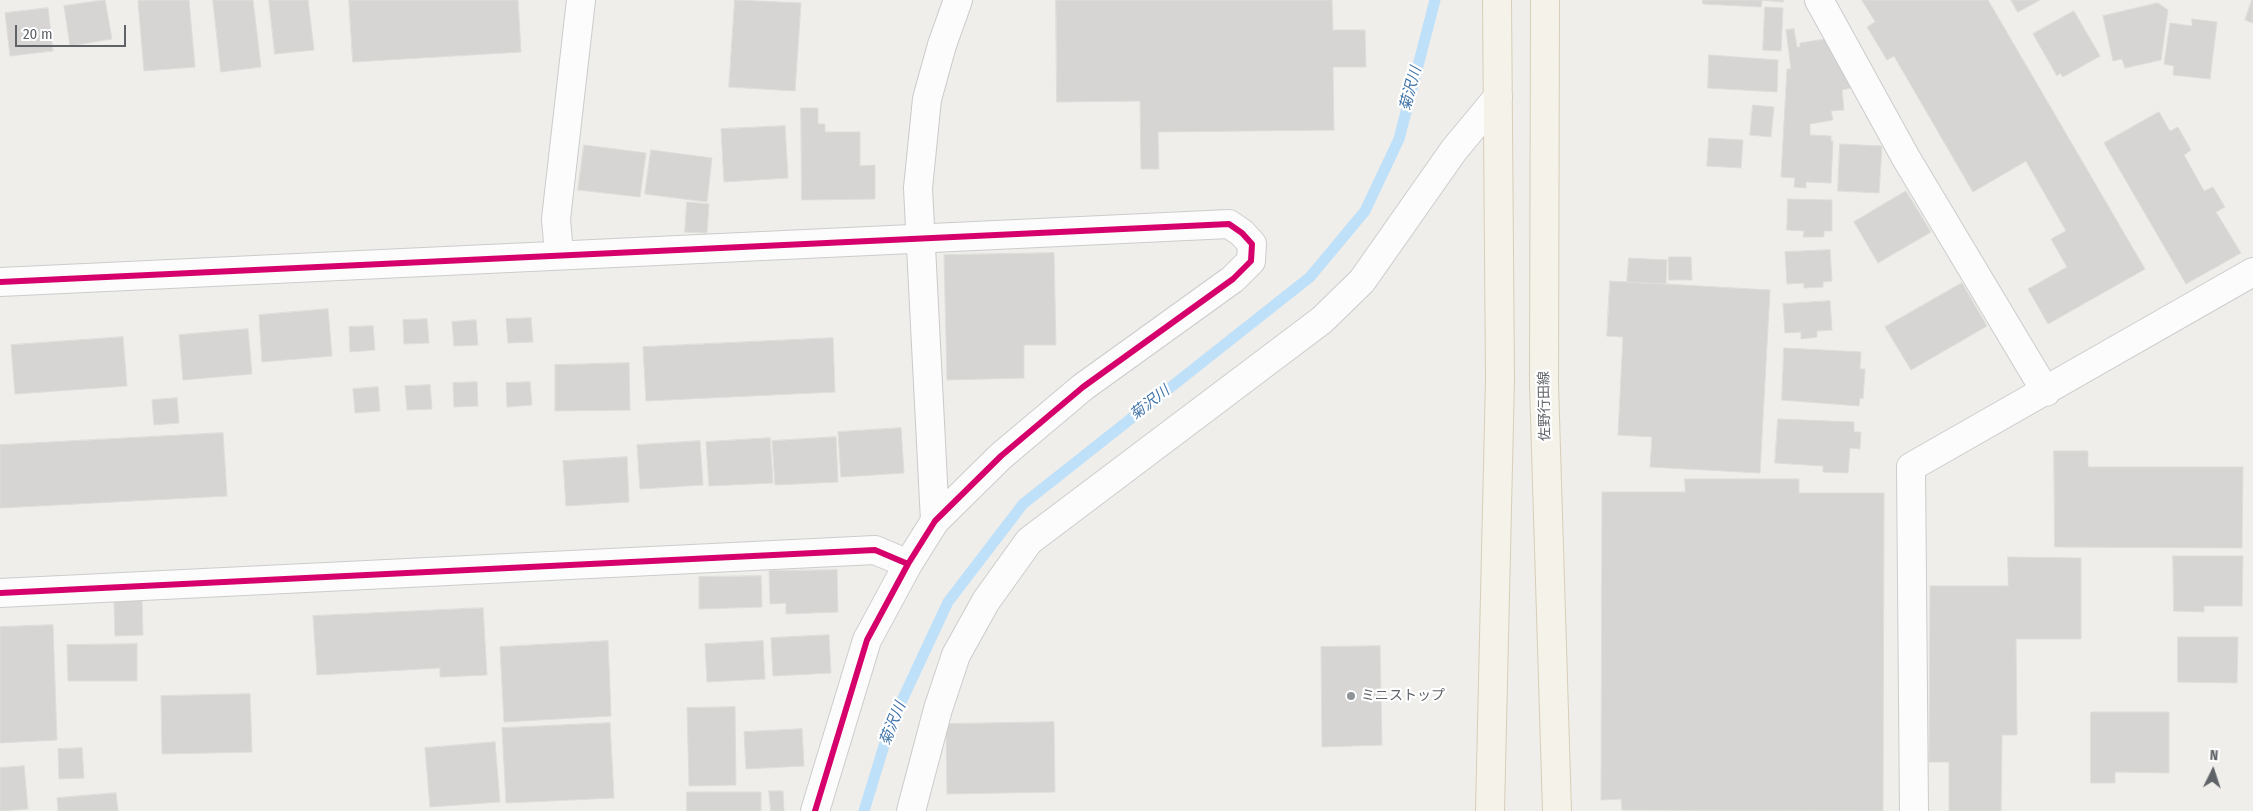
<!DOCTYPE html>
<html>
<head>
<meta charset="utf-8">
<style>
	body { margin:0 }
	#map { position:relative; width:2253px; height:811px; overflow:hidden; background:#efeeea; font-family:"Fira Sans Condensed",sans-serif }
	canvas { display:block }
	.north { position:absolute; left:2188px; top:746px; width:50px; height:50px; -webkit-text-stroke:4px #fff; paint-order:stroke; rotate:4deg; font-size:14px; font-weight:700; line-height:20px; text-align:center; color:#5f6368 }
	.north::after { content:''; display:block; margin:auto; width:18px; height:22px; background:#5f6368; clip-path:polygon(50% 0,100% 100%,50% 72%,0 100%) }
	.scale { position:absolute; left:15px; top:25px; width:111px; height:22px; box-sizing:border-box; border:2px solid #5f6368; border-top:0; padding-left:6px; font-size:15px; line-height:18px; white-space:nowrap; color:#5f6368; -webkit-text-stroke:4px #fff; paint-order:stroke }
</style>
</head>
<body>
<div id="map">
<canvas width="2253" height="811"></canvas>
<div class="north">N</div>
<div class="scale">20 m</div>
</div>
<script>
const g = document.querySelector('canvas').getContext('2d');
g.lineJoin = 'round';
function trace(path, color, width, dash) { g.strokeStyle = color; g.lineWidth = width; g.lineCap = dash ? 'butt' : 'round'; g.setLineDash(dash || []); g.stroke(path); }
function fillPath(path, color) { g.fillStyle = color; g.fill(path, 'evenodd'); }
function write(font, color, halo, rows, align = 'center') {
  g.font = font + ' "Fira Sans Condensed","Noto Sans JP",sans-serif'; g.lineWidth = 4.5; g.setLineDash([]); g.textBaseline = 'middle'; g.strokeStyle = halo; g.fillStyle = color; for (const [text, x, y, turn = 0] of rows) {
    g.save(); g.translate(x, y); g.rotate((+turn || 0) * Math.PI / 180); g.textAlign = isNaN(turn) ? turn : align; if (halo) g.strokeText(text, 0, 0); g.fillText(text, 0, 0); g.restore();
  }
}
const stream = new Path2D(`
	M864,811l26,-85 58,-124 75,-98 287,-227 55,-66 34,-72 36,-139`);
const building = new Path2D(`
	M105,0l7,39 -42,7 -6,-40z
	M150,0h39l6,67 -51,4 -6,-70z
	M213,0h40l8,67 -40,5z
	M269,0h39l6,50 -39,4z
	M349,0h169l3,52 -168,10z
	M735,0l66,3 -6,88 -66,-4z
	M1056,0h276l1,30h32l1,37h-33l1,63 -176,2 1,37h-18l-1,-68 -83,1z
	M1703,0h81l-1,2 -21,-2 -1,7 -58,-3z
	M1862,0h126l157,269 -97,55 -20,-35 39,-22 -16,-28 15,-8 -40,-70 -53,31 -79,-136 -7,4 -20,-33 8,-5z
	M2011,0h29l-22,12z
	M2252,0h1v23l-8,-3z
	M2158,3l10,7 -7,50 -36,8 -3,-9 -9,2 -10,-45z
	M1765,7l18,1 -2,43 -18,-1z
	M48,8l5,43 -43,5 -5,-43z
	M2074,11l26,45 -37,21 -3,-4 -3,3 -24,-42z
	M2192,19l25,3 -7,57 -37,-4 1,-9 -10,-2 6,-41 22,3z
	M1794,29l3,18h3v-4l25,-4 26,49 -9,2 2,20 -13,1 2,9 -23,4v11l21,1v5h2l-2,42 -25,-1v6l-12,-1 1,-9 -14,-1 6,-108h4l-5,-39z
	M1709,55l69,5 -1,32 -69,-4z
	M1753,105l21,2 -3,30 -21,-2z
	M801,108h17v16h7v8h35v34l15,-1v34l-73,1z
	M2159,112l11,19 8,-4 13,23 -7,5 20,36 9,-4 12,20 -9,5 25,41 -55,31 -82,-141z
	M785,126l3,52 -64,4 -3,-53z
	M1709,138l34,2 -2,28 -34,-2z
	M1840,144l42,2 -3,47 -41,-2z
	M584,145l62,8 -6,44 -62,-7z
	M651,150l61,8 -5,44 -62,-8z
	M1906,191l25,41 -53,31 -24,-41z
	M1788,199l44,1v31h-8v6h-21l1,-6 -17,-1z
	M687,202l22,2 -2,29 -22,-1z
	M1830,250l2,31 -9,1v5l-19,1v-5l-17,1 -2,-32z
	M1054,253l2,92h-32v33l-77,2 -3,-125z
	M1669,257h22l1,23h-23z
	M1629,258l38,2 -1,24 -39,-2z
	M1610,281l160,9 -10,183 -110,-6 2,-30 -34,-2 5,-98 -16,-1z
	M1962,283l25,43 -76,44 -26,-43z
	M1830,301l2,29 -15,1v6l-16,2v-7l-16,1 -2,-29z
	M328,309l4,47 -70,6 -3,-47z
	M531,318l2,24 -25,1 -2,-24z
	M427,319l2,24 -25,1 -1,-24z
	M476,320l2,25 -24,1 -2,-24z
	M373,326l2,24 -25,2 -1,-25z
	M248,329l4,45 -69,6 -4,-45z
	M123,337l4,49 -112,8 -4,-49z
	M833,338l2,54 -189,9 -3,-54z
	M1784,348l77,4 -1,17h5l-2,30 -3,-1 -1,8 -77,-6z
	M629,363l1,47 -75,1v-46z
	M477,382l1,24 -24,1 -1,-24z
	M530,382l2,23 -25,2 -1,-24z
	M430,385l2,24 -25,1 -2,-24z
	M378,387l2,24 -25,2 -2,-24z
	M177,398l2,25 -25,2 -2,-25z
	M1778,419l76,3v10h7l-1,17 -10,-1 -2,25 -25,-1v-6l-48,-3z
	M901,428l3,45 -63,4 -3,-45z
	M223,433l4,63 -227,12v-63z
	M836,437l2,45 -63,3 -3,-44z
	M770,438l3,45 -64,3 -3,-44z
	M700,441l3,44 -63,4 -3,-44z
	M2054,451h34v16h155l-1,81 -187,-1z
	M627,457l2,45 -63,4 -3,-45z
	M1685,479h114v14h85l-1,318 -261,-1 -1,-11 -20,1 1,-308h83z
	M2173,556h70l-1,50h-38v6l-30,-1z
	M2008,557l73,1v81h-65l1,96h-15l-1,76h-52v-49h-20l1,-176h78z
	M837,570l1,42 -52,2v-11l-16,1 -1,-33z
	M761,576l1,31 -63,2v-32z
	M142,600l1,35 -28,1 -1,-35z
	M483,608l4,67 -47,2v-9l-123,7 -4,-59z
	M53,625l4,115 -57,3v-116z
	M829,635l2,38 -58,3 -2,-38z
	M2178,637h60l-1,46 -59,-1z
	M608,641l3,75 -107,6 -4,-75z
	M763,641l2,38 -58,3 -2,-38z
	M137,644v37h-69l-1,-36z
	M1380,646l2,99 -60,2 -1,-100z
	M250,694l2,58 -90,2 -1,-58z
	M735,707l1,78 -47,1 -2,-78z
	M2091,712h78v61l-54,-1v11h-24z
	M1054,722l1,70 -108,2 -1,-70z
	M610,723l4,75 -108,5 -4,-75z
	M802,729l2,37 -58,3 -2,-37z
	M495,742l5,60 -70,5 -5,-59z
	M82,748l2,30 -25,1 -1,-30z
	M24,766l4,43 -28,2v-43z
	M769,791h14l1,20h-13z
	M687,792h74v19h-74z
	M116,793l2,18h-60l-1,-13z`);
const street = new Path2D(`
	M1819,0l87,158 140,234
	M559,254l-3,-35 25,-219
	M0,282l1229,-58 13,9 10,11 -1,17 -18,18 -150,108 -82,69 -66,65 -27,43 -41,76 -52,171
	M0,593l875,-43 33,14
	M911,811l27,-102 18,-54 30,-54 43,-60 293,-221 40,-39 92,-131 44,-53
	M1914,811l-3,-344 342,-195`);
const secondary = new Path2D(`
	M935,521l-17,-333 9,-89 15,-54 16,-45`);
const primary = new Path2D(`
	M1545,0l-1,384 13,427
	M1490,811l10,-432 -3,-379`);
const cycleway = new Path2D(`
	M0,282l1229,-58 13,9 10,11 -1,17 -18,18 -150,108 -82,69 -66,65 -27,43 -41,76 -52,171
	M0,593l875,-43 33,14`);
const markers = [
	[1351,696,5,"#919496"]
];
const streetNames = [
	["佐野行田線",1545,406,-91]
];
const poiNames = [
	["ミニストップ",1361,696]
];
const waterNames = [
	["菊沢川",1411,89,-75],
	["菊沢川",1150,403,-38],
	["菊沢川",893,724,-68]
];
trace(stream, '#bfe0f9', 11);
fillPath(building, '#d6d5d3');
trace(building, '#deddd9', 1);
trace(street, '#cbcccc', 30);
trace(secondary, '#cacacb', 30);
trace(primary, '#d7ceb8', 30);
trace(street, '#fdfcfc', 28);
trace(secondary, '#fdfcfc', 28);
trace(primary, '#f4f2e9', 28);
trace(cycleway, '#d6006c', 6);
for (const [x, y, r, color] of markers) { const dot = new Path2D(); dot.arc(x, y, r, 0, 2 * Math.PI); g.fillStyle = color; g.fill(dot); trace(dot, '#fff', 2); }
write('14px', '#5f6368', '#fff', streetNames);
write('14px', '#5f6368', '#fff', poiNames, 'left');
write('italic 15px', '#4174aa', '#fff', waterNames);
</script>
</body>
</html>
